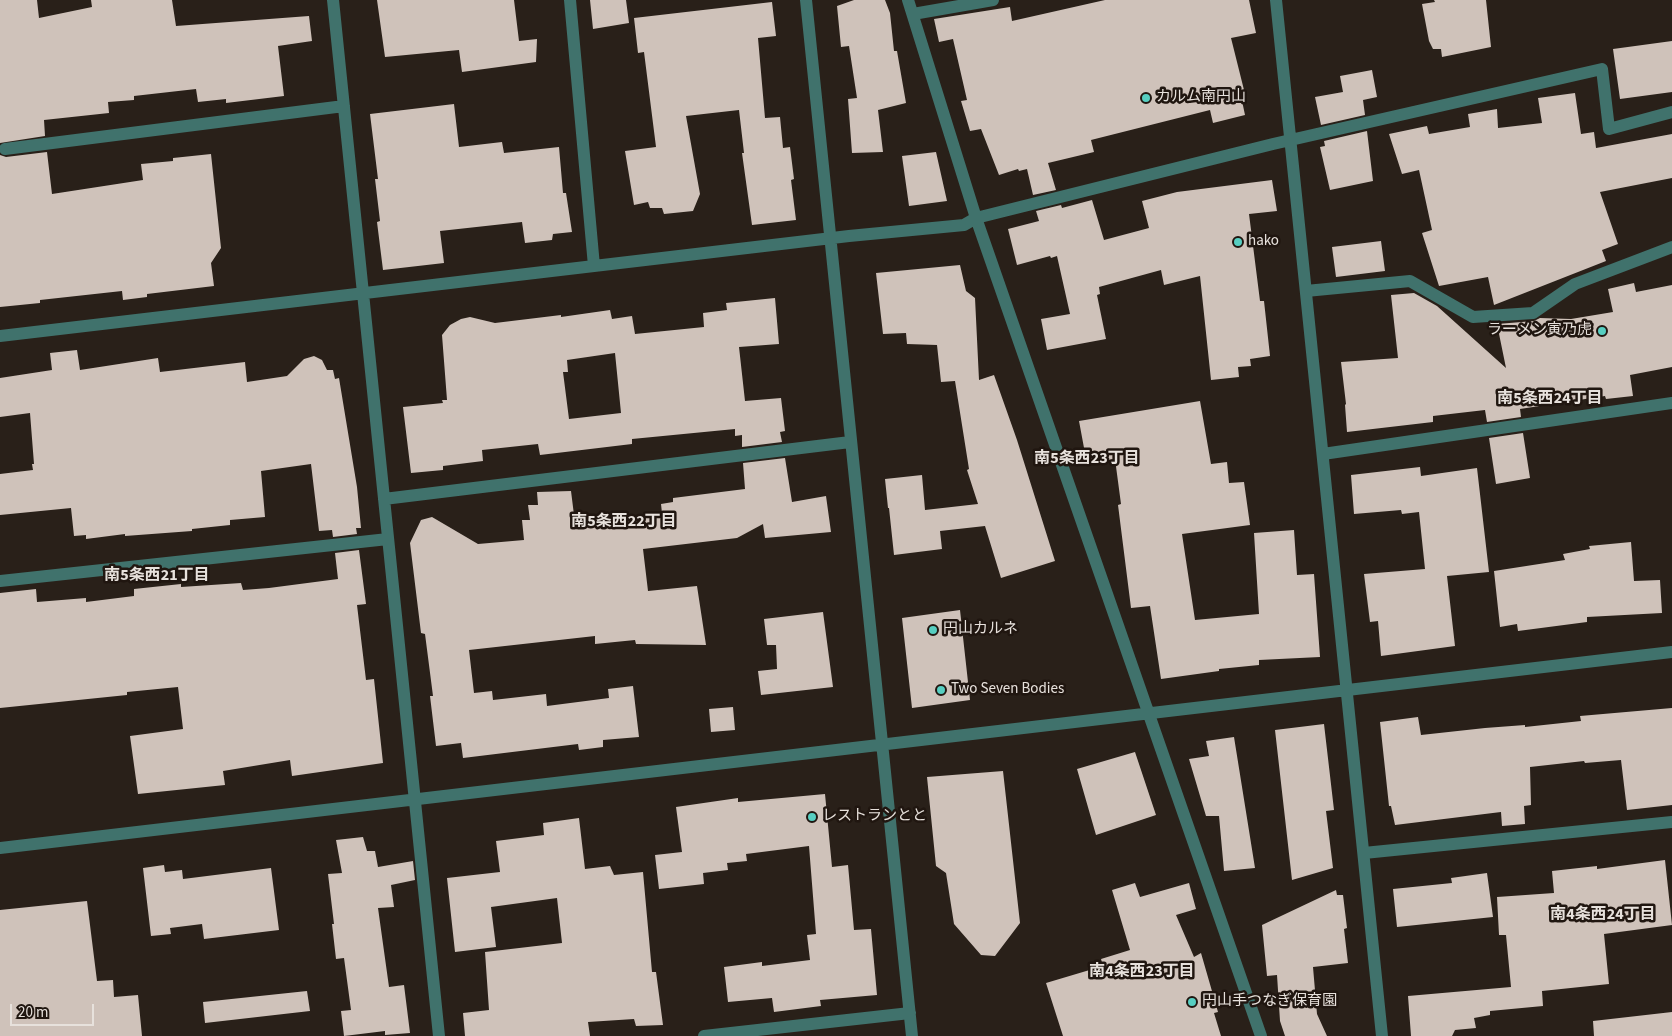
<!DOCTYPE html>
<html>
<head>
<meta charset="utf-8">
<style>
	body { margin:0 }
	#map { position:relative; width:1672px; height:1036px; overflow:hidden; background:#292019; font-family:"Source Sans 3",sans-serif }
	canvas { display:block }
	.scale { position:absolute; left:10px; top:1004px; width:84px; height:22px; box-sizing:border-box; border:2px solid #e7e1dc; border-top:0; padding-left:6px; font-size:15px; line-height:18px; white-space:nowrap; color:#e7e1dc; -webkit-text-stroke:4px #201610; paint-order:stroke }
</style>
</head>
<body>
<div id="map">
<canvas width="1672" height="1036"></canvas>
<div class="scale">20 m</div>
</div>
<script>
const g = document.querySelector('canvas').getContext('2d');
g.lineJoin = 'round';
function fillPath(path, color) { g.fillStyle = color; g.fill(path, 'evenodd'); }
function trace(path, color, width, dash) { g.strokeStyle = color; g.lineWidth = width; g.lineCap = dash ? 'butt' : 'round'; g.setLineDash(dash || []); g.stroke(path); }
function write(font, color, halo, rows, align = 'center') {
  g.font = font + ' "Source Sans 3","Noto Sans JP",sans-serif'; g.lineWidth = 5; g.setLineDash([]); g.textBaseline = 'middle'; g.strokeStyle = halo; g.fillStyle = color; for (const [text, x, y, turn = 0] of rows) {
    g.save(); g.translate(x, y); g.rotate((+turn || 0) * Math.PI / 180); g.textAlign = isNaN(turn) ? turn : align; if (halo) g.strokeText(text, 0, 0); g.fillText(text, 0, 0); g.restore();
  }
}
const building = new Path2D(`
	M0,0h37l2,18 53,-11 -1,-7h81l4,26 133,-10 3,25 -34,5 6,50 -58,7v-4l-28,3 -2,-13 -62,7v4l-26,2 1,11 -65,7 1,16 -45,7z
	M377,0h137l5,41 18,-2 -1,23 -74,10 -3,-22 -74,7z
	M590,0h36l3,23 -36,6z
	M854,0h31l5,13 4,38h3l9,52 -28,7 5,42 -31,1 -4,-54 9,-1 -8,-52 -8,1 -4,-41z
	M1105,0h144l7,33 -25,5 14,56 -4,2 4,19 -32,8 -3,-13 -119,30 3,12 -46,11 8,27 -23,5 -6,-26 -8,2 -1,-2 -19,6 -18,-46 -11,2 -9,-30 6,-1 -14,-61 -14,3 -5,-23 76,-12 2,14z
	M1434,0h52l5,47 -49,10 -1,-8h-8l-4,-8 -7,-37 13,-2z
	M772,2l4,34 -18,2 7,80 15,-1 3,31 7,-1 4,32 -3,1 5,40 -44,5 -10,-72h2l-5,-43 -53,6 14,78 -7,17 -29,3 -2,-6h-12l-2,-6 -14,3 -9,-54 31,-4 -12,-95 -6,1 -4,-35z
	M1672,41v51l-52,7 -7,-50z
	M1372,70l5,27 -14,3 2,15 -44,10 -6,-28 28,-5 -3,-16z
	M1575,93l6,41 13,-2 2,16 76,-14v44l-72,14 18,52 -16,6 4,11 -112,44 -6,-28 -49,9 -17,-53 10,-3 -13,-60 -17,4 -13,-40 38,-8 2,8 41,-7 -2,-13 29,-5 1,19 44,-5 -4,-25z
	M454,104l5,43 43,-5 2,11 55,-6 4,46h3l6,39 -19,2 -1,6 -27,3 -3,-21 -82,9 4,32 -61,7 -6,-48 3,-1 -5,-42h3l-8,-65z
	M1367,131l6,50 -43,9 -10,-43 5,-1 -1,-5z
	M47,152l5,42 91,-14 -2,-16 32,-3v-3l38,-4 10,94 -10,15 3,23 -67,8v3l-24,3 -1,-9 -82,9v3l-40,4v-152l6,2z
	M936,152l11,49 -38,5 -7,-50z
	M1272,180l5,31 -28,3 11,87h4l6,55 -20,3 1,7 -13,1 1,10 -28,3 -11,-104 -36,9 -3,-15 -62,17 1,7 -3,1 9,44 -59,11 -6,-31 29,-5 -13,-58 -6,2 -1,-2 -33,9 -9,-36 31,-8 -3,-10 25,-6 1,3 30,-8 12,40 45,-12 -7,-27 35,-9z
	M1381,241l4,30 -49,6 -4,-30z
	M960,265l6,26 9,7 4,82 15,-5 23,65 38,121 -54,17 -16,-52 -45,5 2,18 -48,6 -5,-47h-1l-3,-29 37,-4 3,35 53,-6 -11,-34 2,-1 -14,-88 -14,1 -4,-37 -30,-1 -1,-11 -23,1 -7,-61z
	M1634,283l2,9 36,-7v82l-42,8 3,21 -27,3 -1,-3 -85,13 1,8 -34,5 -2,-12 -52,6v6l-86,10 -2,-27 1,-1 -5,-42 57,-4 -7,-63 23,-2 23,13 69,62 -9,-44 37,-3 6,-3 31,1 42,-7 -5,-23z
	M775,298l4,46 -40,3 6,54 36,-3 4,33 -5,1 2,10 -40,5v-12l-7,1v-7l-103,10v5l-92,11 -2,-11 -56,6 1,11 -40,5v4l-32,3 -8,-66 40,-4 -1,-3h5l-5,-65 8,-10 11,-6 9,-2 25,6 66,-8v2l49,-7 2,9 20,-3 3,18 69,-7 -1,-14 24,-3 -1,-7zM615,353l6,60 -52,6 -6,-47h5l-1,-12z
	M77,350l3,20 78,-12 2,14 85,-10 2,20 40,-6 17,-17 10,-3 8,4 5,10h6l2,9 4,-1 18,109 4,41h-5l1,6 -24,3 -1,-7 -13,1 -8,-67 -50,7 4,46 -35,3v5l-38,4v2l-67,5v-2l-39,5v-4l-12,1 -3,-28 -71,7v-41l33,-4 -1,-6h2l-4,-51 -30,4v-39l52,-8 -2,-17z
	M1200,401l11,63 16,-2 2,21 15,-1 6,43 -68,9 13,86 64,-6 -5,-81 40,-3 3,45 17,-1 6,83 -61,3v5l-40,4v2l-58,8 -11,-73 -19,2 -13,-103 3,-1 -6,-45 -28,5 -8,-43z
	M1523,433l7,45 -34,6 -7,-46z
	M785,458l7,44 34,-6 5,36 -66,6 -2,-14 -26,14 -94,11 5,42 49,-5 9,59 -70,-1 -1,-4 -40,4v-8l-126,14 5,43 18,-2 1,9 53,-6 1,12 62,-8 -1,-9 25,-3 6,51 -36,3v7l-24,3 -1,-6 -115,14 -2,-15 -25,3 -6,-50h3l-8,-62 -4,-1 -11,-90 11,-23 11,-3 46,27 46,-4 -2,-20h8l-2,-15h10l-1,-13 34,-1 4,32 87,-10 -1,-9 12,-2v-4l72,-9 -2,-26z
	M1420,467l1,9 56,-8 12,104 -42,4 8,70 -74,10 -3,-35 -8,1 -6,-48 61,-5 -6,-57 -17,2 -1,-4 -47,4 -3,-39z
	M1631,542l3,39 26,-1 2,33 -75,4v5l-69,9 -1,-7 -17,3 -6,-56 71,-11 -2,-6 27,-5 -1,-3z
	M359,550l7,54 -9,1 9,75 8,-1 9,84 -91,13 -2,-16 -67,11 2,14 -87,9 -8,-58 53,-7 -5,-42 -51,5v3l-127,13v-115l36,-4 1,13 49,-4v4l48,-6v-7l47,-5v3l60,-4 2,7 26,-2 69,-9 -3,-26z
	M960,610l10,90 -58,8 -10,-90z
	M823,612l10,75 -72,8 -3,-24 19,-2 -1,-24h-9l-3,-26z
	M733,707l2,23 -24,2 -2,-23z
	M1672,708v97l-45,5 -6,-50 -36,3 -1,-2 -54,6 1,38 -7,1 1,18 -23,2 -1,-14 -106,13 -4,-19h-2l-9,-84 38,-5 3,18 64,-7 40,-3v2l56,-6 -1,-5z
	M1324,724l10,86 -8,1 7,57 -41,12 -17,-150z
	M1234,737l21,131 -31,3 -5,-55h-13l-17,-57 20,-3 -3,-15z
	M1135,752l21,63 -60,20 -19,-66z
	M1003,771l17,152 -25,33 -14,-1 -27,-31 -8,-51 -10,-7 -9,-89z
	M825,794l7,73 16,-2 6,65 17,-1 6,66 -57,5 1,6 -47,6 -2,-14 -44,4 -4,-35 38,-5v4l48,-6 -3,-25 9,-1 -7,-88 -63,8 1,7 -20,2 1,7 -25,3 1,11 -45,5 -4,-34 27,-3 -6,-45 62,-9v4z
	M579,818l6,51 25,-3 4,9 29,-3 9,100h4l7,53 -27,1 -2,-7 -46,3 2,14h-125l-2,-23 26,-3 -4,-58 77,-9 -5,-45 -66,9 5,40 -41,5 -8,-74 53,-6 -4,-31 48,-6 -1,-12z
	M363,837l4,14h8l3,16 35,-6 2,19 -24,5 3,22 -16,1 11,79 15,-2 6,48 -25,2v-4l-41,5 -3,-25 10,-1 -7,-52 -8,1 -4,-35h2l-6,-50 14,-1 -6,-33z
	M1665,860l7,65 -68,9 5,50 -67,7 1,15 -53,5v4l-16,3 2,10 -21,2 -3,6h-41l-3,-40 103,-9 -5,-52h-7l-2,-38 57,-4 -2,-22 45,-5v3z
	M164,865l1,7 17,-2 1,9 88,-11 8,62 -75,9 -2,-15 -32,4 1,6 -20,2 -8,-68z
	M1487,873l6,44 -96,10 -4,-38 59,-6 -1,-5z
	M1135,883l5,14 49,-14 7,26 -20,6 18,42 7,-4 17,59 -4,1 7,23h-158l-17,-53 57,-17 -2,-7 29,-9 -18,-60z
	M1336,890l1,5h6l4,33 -3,1 4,34 -35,4 4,47 10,22h-42l-5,-15 -3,-46 -10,1 -5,-51z
	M87,901l10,80 16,-1 1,17 24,-2 4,41h-142v-126z
	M307,991l3,20 -105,12 -2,-21z
	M1672,1012v24h-78l-1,-15z`);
const minor = new Path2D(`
	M333,0l106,1036
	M570,0l24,266
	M806,0l106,1036
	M908,0l68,218 285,818
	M1276,0l106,1036
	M913,14l80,-14
	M5,149l339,-43
	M1306,291l104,-10 63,36 60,-4 42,-29 97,-37
	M0,336l594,-70 255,-30 115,-11 12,-7 297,-74 329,-75 7,60 63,-17
	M1323,454l349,-51
	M384,499l466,-57
	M0,581l388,-42
	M0,848l1672,-196
	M1364,853l308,-31
	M704,1036l206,-23`);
const markers = [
	[1146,98,5,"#57cec1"],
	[1238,242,5,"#57cec1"],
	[1602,331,5,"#57cec1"],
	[933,630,5,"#57cec1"],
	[941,690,5,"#57cec1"],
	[812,817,5,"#57cec1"],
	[1192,1002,5,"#57cec1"]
];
const poiNames = [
	["カルム南円山",1156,98],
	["hako",1248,242],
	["ラーメン寅乃虎",1592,331,"right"],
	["円山カルネ",943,630],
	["Two Seven Bodies",951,690],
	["レストランとと",822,817],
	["円山手つなぎ保育園",1202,1002]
];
const neighbourhoodNames = [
	["南5条西24丁目",1550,399],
	["南5条西23丁目",1087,459],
	["南5条西22丁目",624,522],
	["南5条西21丁目",157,576],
	["南4条西24丁目",1603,915],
	["南4条西23丁目",1142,972]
];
fillPath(building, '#cfc2ba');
trace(minor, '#40726c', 12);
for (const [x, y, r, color] of markers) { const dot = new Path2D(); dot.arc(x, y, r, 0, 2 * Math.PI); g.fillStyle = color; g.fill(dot); trace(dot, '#201610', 2); }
write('15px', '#e7e1dc', '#201610', poiNames, 'left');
write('bold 16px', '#e7e1dc', '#201610', neighbourhoodNames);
</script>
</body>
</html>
